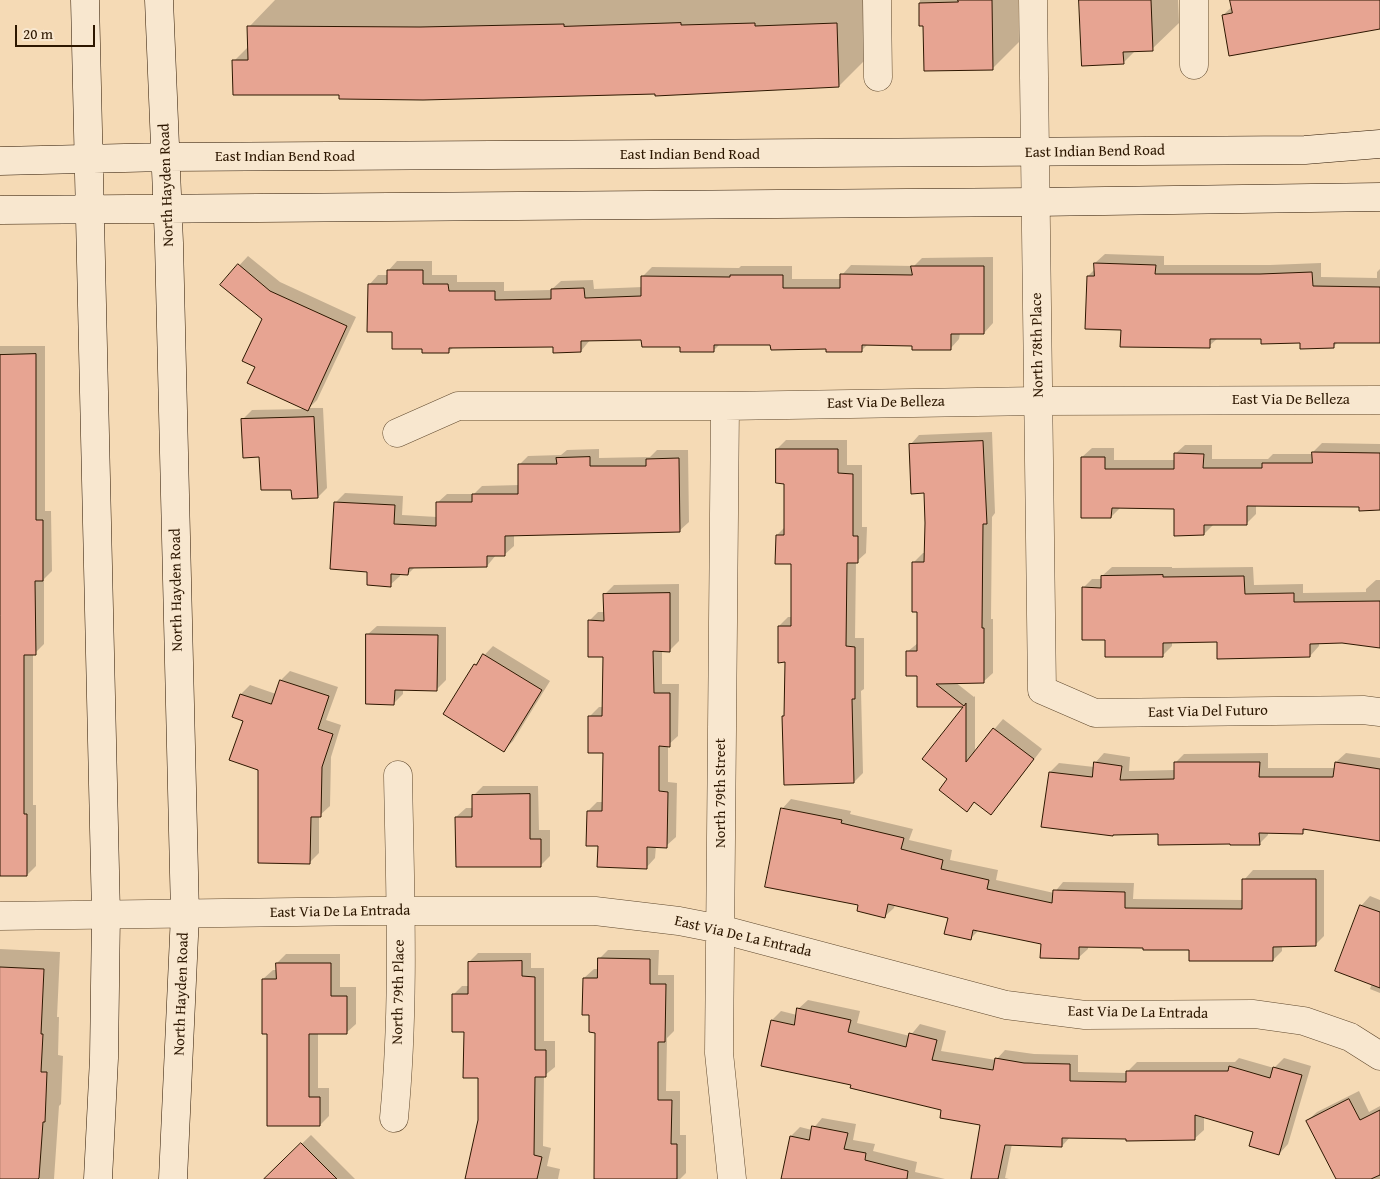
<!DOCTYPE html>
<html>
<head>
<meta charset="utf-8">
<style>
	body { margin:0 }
	#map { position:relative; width:1380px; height:1179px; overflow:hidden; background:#f5dab5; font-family:"Gentium Book Plus",serif }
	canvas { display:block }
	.scale { position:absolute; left:15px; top:25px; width:80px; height:22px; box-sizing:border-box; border:2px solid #2d1700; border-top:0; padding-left:6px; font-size:15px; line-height:18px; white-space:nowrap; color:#2d1700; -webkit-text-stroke:4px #f8e7cf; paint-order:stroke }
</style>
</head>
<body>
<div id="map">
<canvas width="1380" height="1179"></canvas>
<div class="scale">20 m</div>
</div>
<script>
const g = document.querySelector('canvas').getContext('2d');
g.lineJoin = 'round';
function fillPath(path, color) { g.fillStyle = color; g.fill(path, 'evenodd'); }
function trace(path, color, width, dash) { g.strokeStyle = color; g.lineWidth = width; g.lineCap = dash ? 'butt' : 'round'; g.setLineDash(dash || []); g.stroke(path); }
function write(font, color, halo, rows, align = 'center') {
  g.font = font + ' "Gentium Book Plus",serif'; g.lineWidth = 4.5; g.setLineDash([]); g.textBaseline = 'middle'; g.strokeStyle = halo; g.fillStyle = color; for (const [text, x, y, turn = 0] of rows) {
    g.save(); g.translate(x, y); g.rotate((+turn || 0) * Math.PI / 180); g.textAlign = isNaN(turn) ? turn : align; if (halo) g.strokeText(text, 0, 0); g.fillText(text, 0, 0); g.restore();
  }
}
const shadow = new Path2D(`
	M275,0h588l2,60 -26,26 -183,7 -316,1 -106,-33 15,-15v-19z
	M920,0h98l1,42 -26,26 -69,-43h-4z
	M1081,0h97l1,23 -27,26 -16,1 -13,13z
	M1231,0h149v28l-157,-13 10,-9z
	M1105,254l59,2v9h106l51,-2v14l56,1v-6l3,-3v73h-42l-5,5 -71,-9h-44l-9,8 -87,-17 -34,-53 7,-7v-6z
	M248,256l32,26 76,35 -39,83 -8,8h14l4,80 -9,9 -57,-41 -19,-36 10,-10 53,-1 -49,-43 7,-47 -41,-35z
	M993,257v66l-9,10h-24l-1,6 -9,10 -37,-5h-45l-7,7 -89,-8 -52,1 -7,7 -70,-12 -53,1 -9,11 -27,-5 -100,1 -6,5 -25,-4 -30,-17 -24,-46 9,-10h10v-4l9,-10h35v14h25v7h47v9l47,-1 10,-9 32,-1 1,9 49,-2v-11l9,-9 87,1 2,-2h51v13h49l1,-4 9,-10 63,1 8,-8z
	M0,346h45v165h6l1,60 -8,8v65l-9,9 -2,1v151h3v61l-9,9h-27z
	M992,432l3,81 -3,4 -1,102h2v54l-10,9h-28l19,15 1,-1v56l28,-33 39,30 -42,55 -10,9 -15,-12 -8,9 -18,-31 16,-73h-46l-1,-32 -11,-22 11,-9 1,-33 -6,-47 10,-10h2v-61l-15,-47 9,-10z
	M786,440h61v25h15v62h5l-1,26 -10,9 -1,76h9v51l-3,2 2,82 -9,9 -71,-65 2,-2 1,-54 -7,-35 9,-9h4v-54l-15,-28 8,-8v-45l-8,-33z
	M1322,443l58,1v65l-20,-4h-104v9l-10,10 -33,1 -9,9 -29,-27h-54l-10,10 -29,-60 10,-9h22v12h61v-6l10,-9h27v14h56l5,-5h40v-2z
	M599,449v9l51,-1 7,-7h31l1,72 -10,9 -165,3v12l-10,9h-8l-9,11 -72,1 -7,7 -8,-1v3l-10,9 -22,-14 -32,-69 9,-9 58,3 -1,19 35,2v-14l10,-9h27l8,-8 38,-1 -1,-20 9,-9 33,-1 6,-5z
	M1112,567h60v1l81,-1 1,18 49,-1v9l63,-1v-3l10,-9h4v66l-38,-4h-23v4l-9,10 -92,-15 -46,1v4l-9,9 -56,-16 -24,-51 9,-9h10v-3z
	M679,584v57l-9,9h-8v34h17l-1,52 -10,9v37l9,1 -1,54 -10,9h-10l-1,12 -9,10 -47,-23 -11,-34 9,-9h6l2,-50 -15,-36 9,-9h5v-52l-15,-34 9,-9h7v-18l9,-9z
	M377,626l69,1v53l-9,9h-34v5l-9,9 -27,-68z
	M493,646l57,35 -37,60 -9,9 -29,-85z
	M290,671l48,16 -12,33 15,5 -10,32 -1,49 -11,10v37l-9,9 -50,-93 -15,-49 -11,-4 7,-22 9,-9 26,9 5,-14z
	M1104,753l26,4 -1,14 46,-1v-7l9,-9 84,-1v15h67l1,-6 10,-9 34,5v82l-74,-11 -4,4 -34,-1v3l-9,9 -100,-11 -109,-61 9,-9 35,4 1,-4z
	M483,786h55l1,44h11v26l-9,9 -85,-48 10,-9h7v-12z
	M791,799l60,12 -1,3 63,15 -4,11 43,10 -2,10 48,10 -2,10 58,13 9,-11 71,1 -1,16 111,1v-20l9,-10h71v66l-9,9h-33v6l-9,9 -82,-11 -103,-3v3l-10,9 -36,-15 -63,-13 -8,8 -22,-21 -54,-12 -1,3 -10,9 -24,-13 -78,-95z
	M1370,896l10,4v93l-10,-4 2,-6 -11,-77z
	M0,949l60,3 -3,65h2l-1,38 5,1 -2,48 -2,2 -5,73h-54z
	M608,950h51l-1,25h16v56l-7,7 -1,53h14v44h6v38l-6,6h-85l1,-147 -5,-18 -7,-36 10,-9h5v-10z
	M478,953h53v15h13v73h11v26l-11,9 -1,70 8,2 -4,18 13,3 -2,10h-92l14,-59 -1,-43 -26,-82 9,-9h7v-24z
	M286,954h54v33h16v37l-10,9h-28v55h11v28l-9,9 -52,-92 -5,-54 10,-9h4v-7z
	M808,1000l52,11 -3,12 53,13 10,-12 26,7 -5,20 55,9 9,-10 29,4 44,1v17l50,1v-2l9,-9h98l4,-4 35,10 10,-10 27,8 -23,78 -9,10 -25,-23 -50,-15v14l-10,9 -123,-3 -9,10 -50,-2 -7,34 4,1h-39l1,-8 3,-3 8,-44 -39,-15 -91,-25 -80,-64 9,-9 16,4 1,-6z
	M1359,1091l10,21 11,-6v73h-43l-30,-58 10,-9z
	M822,1118l34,6 -3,16 22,4 -2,7 44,11 -2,10 30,7h-162l8,-43 9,-9 12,3z
	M311,1135l44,44h-90z`);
const building = new Path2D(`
	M958,0h34l1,70 -69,1 -1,-45h-4v-23l39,-1z
	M1079,0h72l2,51 -30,1 1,12 -42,2z
	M1230,0h150v29l-151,27 -7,-41 10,-2z
	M681,23v2l74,-2v3l82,-3 2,64 -184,9v-2l-232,6 -84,-1v-4h-106l-1,-35h16l-1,-34 173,1 144,-3v2z
	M1094,263l62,2 -1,9h105l52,-2 1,14 67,1v56h-46v5l-34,1v-6l-39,1v-5h-51v9l-90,-1 1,-17 -36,-1 2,-53h7z
	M238,264l32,27 77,35 -39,85 -61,-28 8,-16 -13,-6 20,-42 -42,-34z
	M911,266h73v68h-33v16h-39v-4l-50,-1v7h-36v-3l-55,1 -1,-5h-56v7h-34v-5h-38l-1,-7 -60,1v11l-28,1v-6l-104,1v5h-27v-4h-30v-17h-25l1,-48h19v-14h36v14h25l1,7h46v9l56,-1v-10l33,-1 1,10 56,-2v-20l89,1v-2h53v13h57v-14l72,1z
	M36,354v166h7v61h-8l1,74h-12v159h3v62h-27v-521z
	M314,417l4,81 -26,1 -1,-9h-30l-2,-33 -16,1 -2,-39z
	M983,441l4,83h-4l-1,104h2v55l-48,1 28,22 2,-3v59l27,-34 41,31 -43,56 -17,-13 -7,10 -28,-22 8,-11 -25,-20 41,-52h-46v-31h-11v-25h11v-39h-5v-50h12l1,-39 -1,-30 -13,1 -2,-50z
	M776,449h62v24l15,1v62h5v27h-11l-1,83 9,1v52h-3l2,84 -70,2 -2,-69h2l1,-54 -7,1v-37h13v-62h-16l1,-29h8v-51l-8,-1z
	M1312,452l68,1v57l-21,1v-4l-112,-1v19h-43v10l-30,1v-27l-62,-1 -1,10h-30v-61h24v12h69v-16l30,1 -1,14h59v-5h50z
	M590,457v9h56v-7l33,-1 1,74 -175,4v20h-18v11l-78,1 -1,7 -17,-1v13l-24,-2v-13l-37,-3 4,-67 61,3 -1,19 42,2v-24h36v-8h46v-30h39l-1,-6z
	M1163,575v2l81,-1 1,18 49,-1v9l86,-1v47l-38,-5 -32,1v13l-93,2v-17l-54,1v14h-58v-17h-23v-53l19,1v-12z
	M670,593v59l-17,-1 1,42h16v54l-11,-1v45l9,1 -1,56 -20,-1v22l-50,-2 1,-21h-12l1,-35h15l1,-58h-15v-37h14l1,-59h-15v-37l16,1 -1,-27z
	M366,634l72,1 -1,56 -42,-1 -1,15 -28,-1z
	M483,654l59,36 -38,62 -61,-38 31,-50 2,1z
	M280,680l49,16 -11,33 15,5 -11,33 -1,50h-10l-1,47 -52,-1v-93l-29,-10 14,-39 -11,-4 8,-23 31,10z
	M1094,762l28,4 -2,14 54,-1v-17h86l-1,15h74l2,-15 45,7v72l-77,-12v5l-44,-1 1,12h-30v-1l-72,1v-11l-45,1v1l-72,-9 8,-55 43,5z
	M530,794v45h11v28h-85l-1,-50h17v-22z
	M781,808l61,12 -1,3 63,15 -3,11 42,11 -2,9 48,11 -2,9 65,14 1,-13 72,2v16l117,1v-30h74v67l-43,1v14h-84v-11h-46v-2l-64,-1v12l-39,-1 1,-14 -68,-14 -2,10 -27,-6 4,-16 -60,-14 -3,14 -28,-7 1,-6 -93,-18z
	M1360,905l20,7v76l-45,-17z
	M598,958l52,1v25h16l-1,58h-7v58h14l-1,44h6v35h-83l1,-146 -6,-1v-17h-7l1,-37h14z
	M522,961v15l13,1v73h11v27h-11l-1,78 8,2 -5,22h-72l13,-59v-42h-15l1,-46h-12v-38h16v-32z
	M276,963h55v33h16v38h-38v63h11v29h-53v-92h-5v-55h14z
	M0,967l44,2 -3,65h2l-2,38h6l-2,50h-2l-4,56 -1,1h-38z
	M797,1008l54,12 -3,12 58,15 3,-14 28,7 -5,20 61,10 2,-12 29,5 46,1v17l56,1v-11h102l1,-5 41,12 3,-11 29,8 -23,80 -30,-9 4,-14 -58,-17v25l-69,1v-2l-64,-1v9l-57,-2 -7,34h-27l9,-54 -40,-7 1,-8 -91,-22 1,-3 -90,-19 10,-46 23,5z
	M1349,1099l11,21 20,-10v65l-9,4h-35l-30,-58z
	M812,1126l36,7 -4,16 22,4 -1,7 43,11 -1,8h-126l9,-43 19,4z
	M301,1143l36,36h-73z`);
const minor = new Path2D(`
	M877,0l1,77
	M1033,0l9,690 53,23 268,-3 17,2
	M1194,0v65
	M725,406l-6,647 13,126
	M397,433l61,-27h267l314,-5 341,-1
	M0,916l371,-5h224l84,10 41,8 286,76 79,10 169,-1 50,7 46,16 30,19
	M394,1118c11,-114 6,-229 4,-343`);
const secondary = new Path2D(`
	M85,0l21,914 -2,144 -6,121
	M159,0l10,243 16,671 -12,265
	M0,161l166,-4 1139,-7 75,-6
	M0,210l1036,-8 344,-5`);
const streetNames = [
	["East Indian Bend Road",1095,152,-1],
	["East Indian Bend Road",690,155],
	["East Indian Bend Road",285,157],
	["North Hayden Road",167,185,-92],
	["North 78th Place",1038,345,-91],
	["East Via De Belleza",1291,400],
	["East Via De Belleza",886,403,-1],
	["North Hayden Road",177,590,-91],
	["East Via Del Futuro",1208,712,-1],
	["North 79th Street",721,793,-90],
	["East Via De La Entrada",340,912,-1],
	["East Via De La Entrada",743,937,13],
	["North 79th Place",399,992,-89],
	["North Hayden Road",182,994,-88],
	["East Via De La Entrada",1138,1013,1]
];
fillPath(shadow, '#0003');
fillPath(building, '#e7a492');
trace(building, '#2d1700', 1);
trace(minor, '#5f482d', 29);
trace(secondary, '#2d1700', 29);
trace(minor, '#f8e7cf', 28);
trace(secondary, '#f8e7cf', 28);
write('15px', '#2d1700', '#f8e7cf', streetNames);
</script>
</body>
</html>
